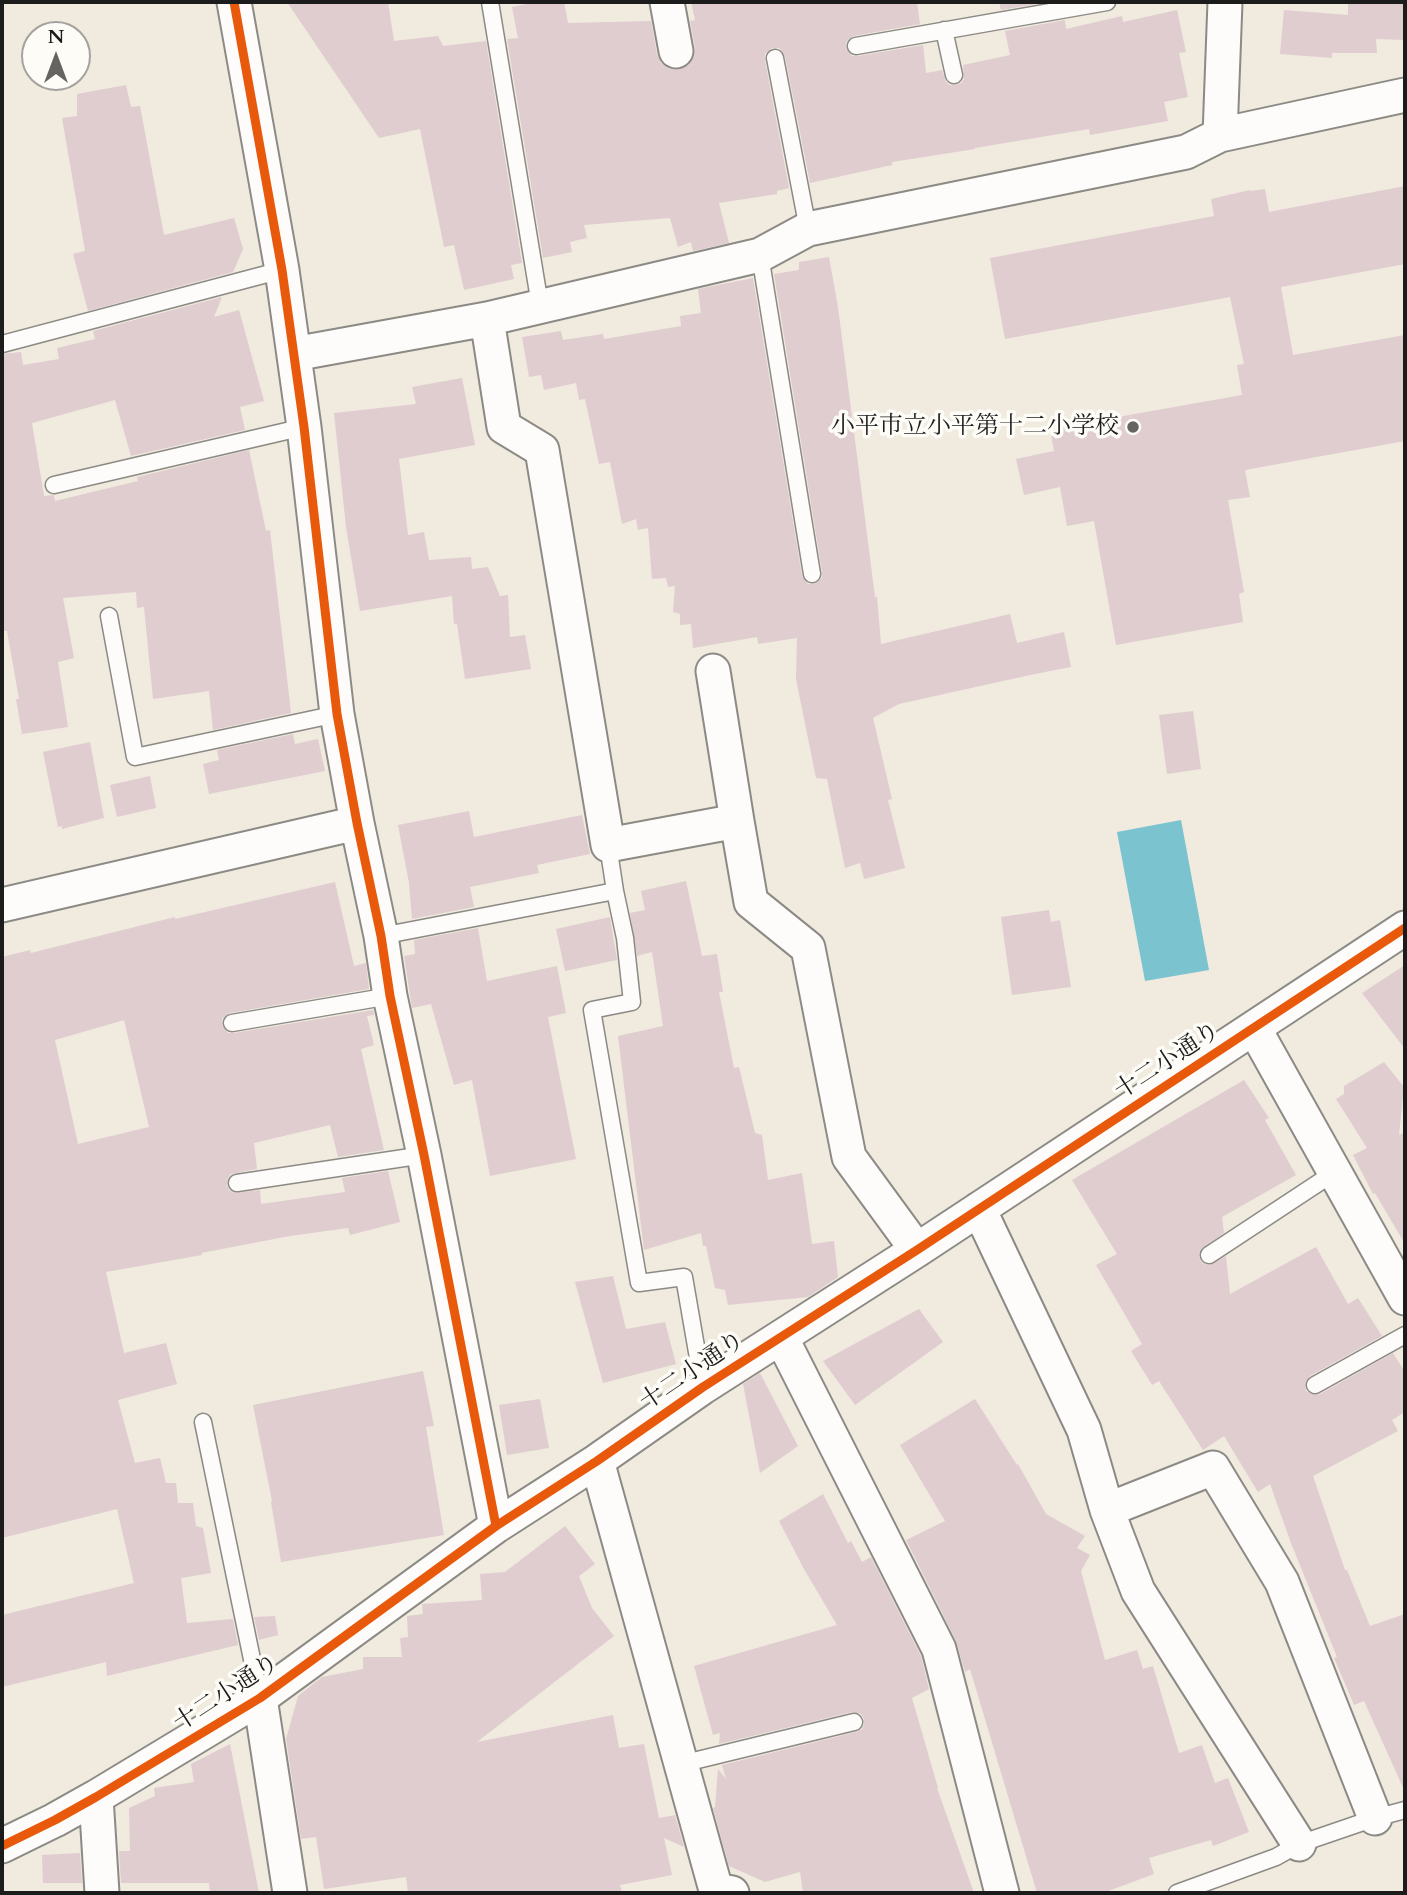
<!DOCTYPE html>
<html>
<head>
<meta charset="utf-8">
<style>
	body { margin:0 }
	#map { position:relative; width:1407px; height:1895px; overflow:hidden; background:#f0eadf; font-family:Cardo,serif }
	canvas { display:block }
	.frame { position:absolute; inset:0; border:4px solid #1c1c1c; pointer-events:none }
	.north { position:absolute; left:21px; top:21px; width:70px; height:70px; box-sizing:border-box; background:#fdfcf7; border:2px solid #a3a29f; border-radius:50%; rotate:0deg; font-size:19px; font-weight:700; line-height:28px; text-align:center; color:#1c1c1c }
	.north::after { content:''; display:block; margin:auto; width:24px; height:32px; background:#666460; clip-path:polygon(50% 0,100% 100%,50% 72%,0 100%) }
</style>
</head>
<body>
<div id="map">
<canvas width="1407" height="1895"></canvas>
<div class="frame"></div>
<div class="north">N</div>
</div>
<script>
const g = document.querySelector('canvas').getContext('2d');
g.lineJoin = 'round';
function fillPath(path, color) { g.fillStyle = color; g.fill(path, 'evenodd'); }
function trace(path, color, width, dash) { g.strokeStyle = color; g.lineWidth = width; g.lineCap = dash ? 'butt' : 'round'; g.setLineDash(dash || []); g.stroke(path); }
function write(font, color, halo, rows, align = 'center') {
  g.font = font + ' Cardo,"Noto Serif JP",serif'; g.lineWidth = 7; g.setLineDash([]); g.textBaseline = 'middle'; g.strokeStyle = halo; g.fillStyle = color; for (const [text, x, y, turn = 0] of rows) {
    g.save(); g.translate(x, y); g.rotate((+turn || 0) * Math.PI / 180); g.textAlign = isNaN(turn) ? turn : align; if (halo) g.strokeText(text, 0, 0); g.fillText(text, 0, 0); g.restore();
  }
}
const water = new Path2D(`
	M1181,820l28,150 -64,11 -28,-149z`);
const building = new Path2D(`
	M287,2h101l6,39 44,-5 5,10 43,-5 36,222 -11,2 3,14 -50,11 -10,-45 -10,2 -24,-118 -41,9z
	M537,2h27l4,21 83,-2 6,33 4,9 8,6 10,1 10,-5 5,-8 1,-9 -5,-27 5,-1 -4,-18h226l3,22 -66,12 -8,6v6l6,8h6l65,-11 3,28 16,-3 4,12 4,3h6l5,-2 3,-4 -1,-14 47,-10 -5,-24 60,-11 1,9 56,-13 1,6 54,-12 9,42 -7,1 9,44 -24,5 4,19 -78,14 -1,-6 -114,19v1l-83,13v3l-82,18 -25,-127 -6,-8h-7l-7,6v6l24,128 -12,3v3l-58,9 10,40 -36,8 -2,-9 -13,5 -8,-29 -86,7 3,13 -17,4 2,10 -29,6 -36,-219 11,-1 -6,-31z
	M999,2h49l-47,8z
	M1348,2h57v38l-29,-1 1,14h-45v5l-52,-4 4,-44 64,5z
	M126,85l5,22 9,-1 24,129 70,-17 9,31 -10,23 -145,39 -15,-57 12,-3 -23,-133 15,-2v-22z
	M1405,186v78l-124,23 12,68 112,-20v106l-160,29 5,27 -22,3 16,92 -5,2 4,28 -127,23 -22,-124 -27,5 -7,-39 -36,8 -8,-36 38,-8 -4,-22 192,-34 -5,-30 7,-1 -14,-67 -225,42 -15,-81 224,-42 -3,-17 39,-9 1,1 14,-2 4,23z
	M829,257l9,50 37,290h2l4,47 129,-30 7,29 47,-11 7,35 -41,8 -131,29 -26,14 19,81 -4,1 17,68 -41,11 -4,-16 -15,5 -18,-89 -11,-1 -20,-99 1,-41 -39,6 -1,-7 -64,11 -2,-24 -11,1v-11l-7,-2 2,-26 -7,1 -2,-9 -14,1 -4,-51 -10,2 -2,-11 -14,5 -12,-62 -11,2 -14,-65 -6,1 -3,-17 -32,7 -3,-15 -12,2 -7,-40 39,-6 2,9 40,-6 1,5 77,-13 -1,-10 21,-3 -3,-24 55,-11 49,298 6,8h6l8,-6v-6l-48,-298 25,-4v-8z
	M222,297l-8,20 25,-7 25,91 -24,6 5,23 -114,26 -16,-56 -83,23 12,73 10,-1 1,6 83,-20 -1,-4 112,-27 17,81 4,-1 21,183 -78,17 -4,-39 -56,8 -9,-92 -7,1 -1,-16 -73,6 11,60 -16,4 10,65 -46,7 -6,-35h3l-12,-68h-5v-277l19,-2 2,13 36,-6 -2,-11 38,-9 -2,-8z
	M462,378l13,67 -76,14 9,76 16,-3 5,28 42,-3 1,12 16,-2 12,29 8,-1 2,42 15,-2 6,34 -66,10 -8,-55h-3l-2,-28 -92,15 -14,-84 -12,-114 82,-9 -4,-17z
	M1193,711l8,58 -34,5 -8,-59z
	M293,734l2,10 23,-5 7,32 -116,23 -6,-30 16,-4 -2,-10z
	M90,742l14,76 -42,11v-3l-4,1 -15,-75z
	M150,776l6,32 -39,9 -7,-32z
	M469,811l5,26 108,-22 8,39 -53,11 2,8 -69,14 4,20 -62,12 -3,-36 -11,-58z
	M686,881l16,75 15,-2 6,38h-4l15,76 5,-1 16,66 7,2 6,45 34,-7 10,71 22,-3 4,36 -30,20 -80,8 -3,-15 -10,-2 -9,-42h-3l-2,-13 -57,17 -26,-214 45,-10 -11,-74 -15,4 -7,-43 15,-3 -4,-19z
	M335,882l19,84 12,-3 3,26 -139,24 -8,6v6l6,8h6l139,-23 1,5 -7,1 7,29 -13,4 23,101 -46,7 -8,-32 -76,18 3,26 -26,5 -4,6v5l2,5 5,3 26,-3 1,14 84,-12 -3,-14 46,-7 12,51 -50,13 -2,-7 -58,8 -89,17 1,2 -96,17 18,81 42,-10 11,41 -59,16 17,63 25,-5 6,25h10l2,20h15l3,23 7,2 8,45 -30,5 6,45 46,-4 5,26 -131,31 -1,-14 -104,25v-72l132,-32 -17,-74 -115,29v-581l28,-7 1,3 144,-36v2zM124,1020l25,107 -71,17 -23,-104z
	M1049,910l2,12 9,-2 11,67 -59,8 -11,-78z
	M610,917l7,43 -52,11 -9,-42z
	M478,928l9,53 70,-15 9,47 -18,4 28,142 -86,17 -18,-96 -18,5 -23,-81 -19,4 -8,-52 11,-2 -1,-14z
	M1405,965v84l-43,-56z
	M1384,1062l20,25 -5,48 6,-3v112l-30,-51 -2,1 -20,-39 14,-7 -31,-49 8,-5v-8z
	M1244,1080l25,38 -4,2 31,55 -74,42 2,16 -24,17 -1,5 1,5 4,4 6,1 16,-9 4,38 86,-47 32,57 10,-6 24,38 -72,40 -5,8 1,7 8,4 6,-1 73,-41 12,19v40l-13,8 6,11 -85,45 32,94h2l23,56 35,-12v178l-41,-91 -10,4 -20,-47 3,-1 -46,-114 -21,-59 -12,8 -34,-56 -21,14 -44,-69 -7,4 -21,-34 11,-7 -46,-79 21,-11 -45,-74z
	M613,1276l13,53 39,-7 11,42 -73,19 -28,-101z
	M919,1309l24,33 -88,63 -32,-44z
	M423,1371l11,55 -8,1 18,108 -163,27 -10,-60 1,-1 -19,-96z
	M760,1373l38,73 -38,27 -17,-89z
	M540,1399l9,49 -42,7 -8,-50z
	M975,1399l42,66 1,-1 28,50 39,22 -8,12 13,7 -9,16 24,89 32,-10 6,19 10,-3 26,87 23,-8 13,38 13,-5 21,54 -36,14 -2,-6 -62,18 5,16 -51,19h-66l-67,-224 -5,3 -9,-31 -50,-101 39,-19 -45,-76z
	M823,1494l25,49 3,-2 11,21 9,-5 50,99 8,33 -17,9 26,90h-1l37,105h-171l-3,-21 -35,10 -36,-16 -16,-58 2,-1 3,-38 8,10 -4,-14 134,-33 6,-3 2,-5v-5l-3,-5 -9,-2 -133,32 1,-11 -7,2 -19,-69 143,-41 -33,-56 -25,-48z
	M565,1526l30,38 -16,12 13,32 22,28 -137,106 136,-27 6,33 25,-4 15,74 16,-3 9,32 -20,-9 8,37 -52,10 2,8h-214l-2,-16 -82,12 -8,-52 -15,2 -15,-100 12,-43 24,-19 41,-8v-12h39l-2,-19 8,-1 -1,-21 16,-2 -1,-10 60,-4 -2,-26 25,-2z
	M275,1616l3,19 -19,5 -5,-23z
	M230,1744l29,149h-49l-1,-10h-88l-2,-32h11l-1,-43 26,-12 -1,-8 40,-6 -3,-18z
	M80,1853l2,30h-39l-1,-28z`);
const lane = new Path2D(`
	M490,2l50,303
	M944,30l10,45
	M856,46l251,-44
	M775,58l33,171
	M760,255l52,319
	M2,344l280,-74
	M54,485l250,-58
	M109,616l26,141 202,-43
	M608,845l7,46 10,47 7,64 -40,8 47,273 45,-6 19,110
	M381,936l234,-45
	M232,1023l158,-27
	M237,1183l187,-28
	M1209,1255l126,-83
	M1315,1385l90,-50
	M203,1422l57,276
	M681,1764l173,-42
	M1177,1893l99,-36 23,-13 76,-26 30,-8`);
const street = new Path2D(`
	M234,2l48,268 22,157 33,287 20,109 24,113 9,60 34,159 72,371
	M667,2l9,49
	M1220,135l5,-133
	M487,319l17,108 38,23 66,395 129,-24 14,81 57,46 41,209 68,93
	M294,354l193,-35 273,-64 48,-26 378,-77 34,-17 185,-40
	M713,671l24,150
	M2,905l355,-82
	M1254,1028l151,270
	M979,1209l105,221 23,80 31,81 161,253
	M781,1337l158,312 63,244
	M597,1461l119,429 16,3
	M1107,1510l106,-42 69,114 93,236
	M260,1698l30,195
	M96,1797l6,96
	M2,1846l53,-26 41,-23 164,-99 236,-172 101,-65 106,-74 214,-137 488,-322`);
const cycleway = new Path2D(`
	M234,2l48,268 22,157 33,287 20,109 24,113 9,60 34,159 72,371
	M2,1846l53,-26 41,-23 164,-99 236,-172 101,-65 106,-74 214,-137 488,-322`);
const markers = [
	[1133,427,7,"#666460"]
];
const poiNames = [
	["小平市立小平第十二小学校",1119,427]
];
const streetNames = [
	["十二小通り",1168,1062,-33],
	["十二小通り",693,1372,-34],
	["十二小通り",227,1694,-33]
];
fillPath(water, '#7cc3d0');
fillPath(building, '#e0cdd0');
trace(lane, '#8c8a84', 19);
trace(street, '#8c8a84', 37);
trace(lane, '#fdfcfa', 16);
trace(street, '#fdfcfa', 33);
trace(cycleway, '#e8590c', 9);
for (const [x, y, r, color] of markers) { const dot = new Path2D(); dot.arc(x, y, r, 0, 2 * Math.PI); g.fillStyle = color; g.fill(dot); trace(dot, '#fdfcf7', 2.5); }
write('24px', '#1c1c1c', '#fdfcf7', poiNames, 'right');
write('24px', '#1c1c1c', '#fdfcf7', streetNames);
</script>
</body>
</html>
